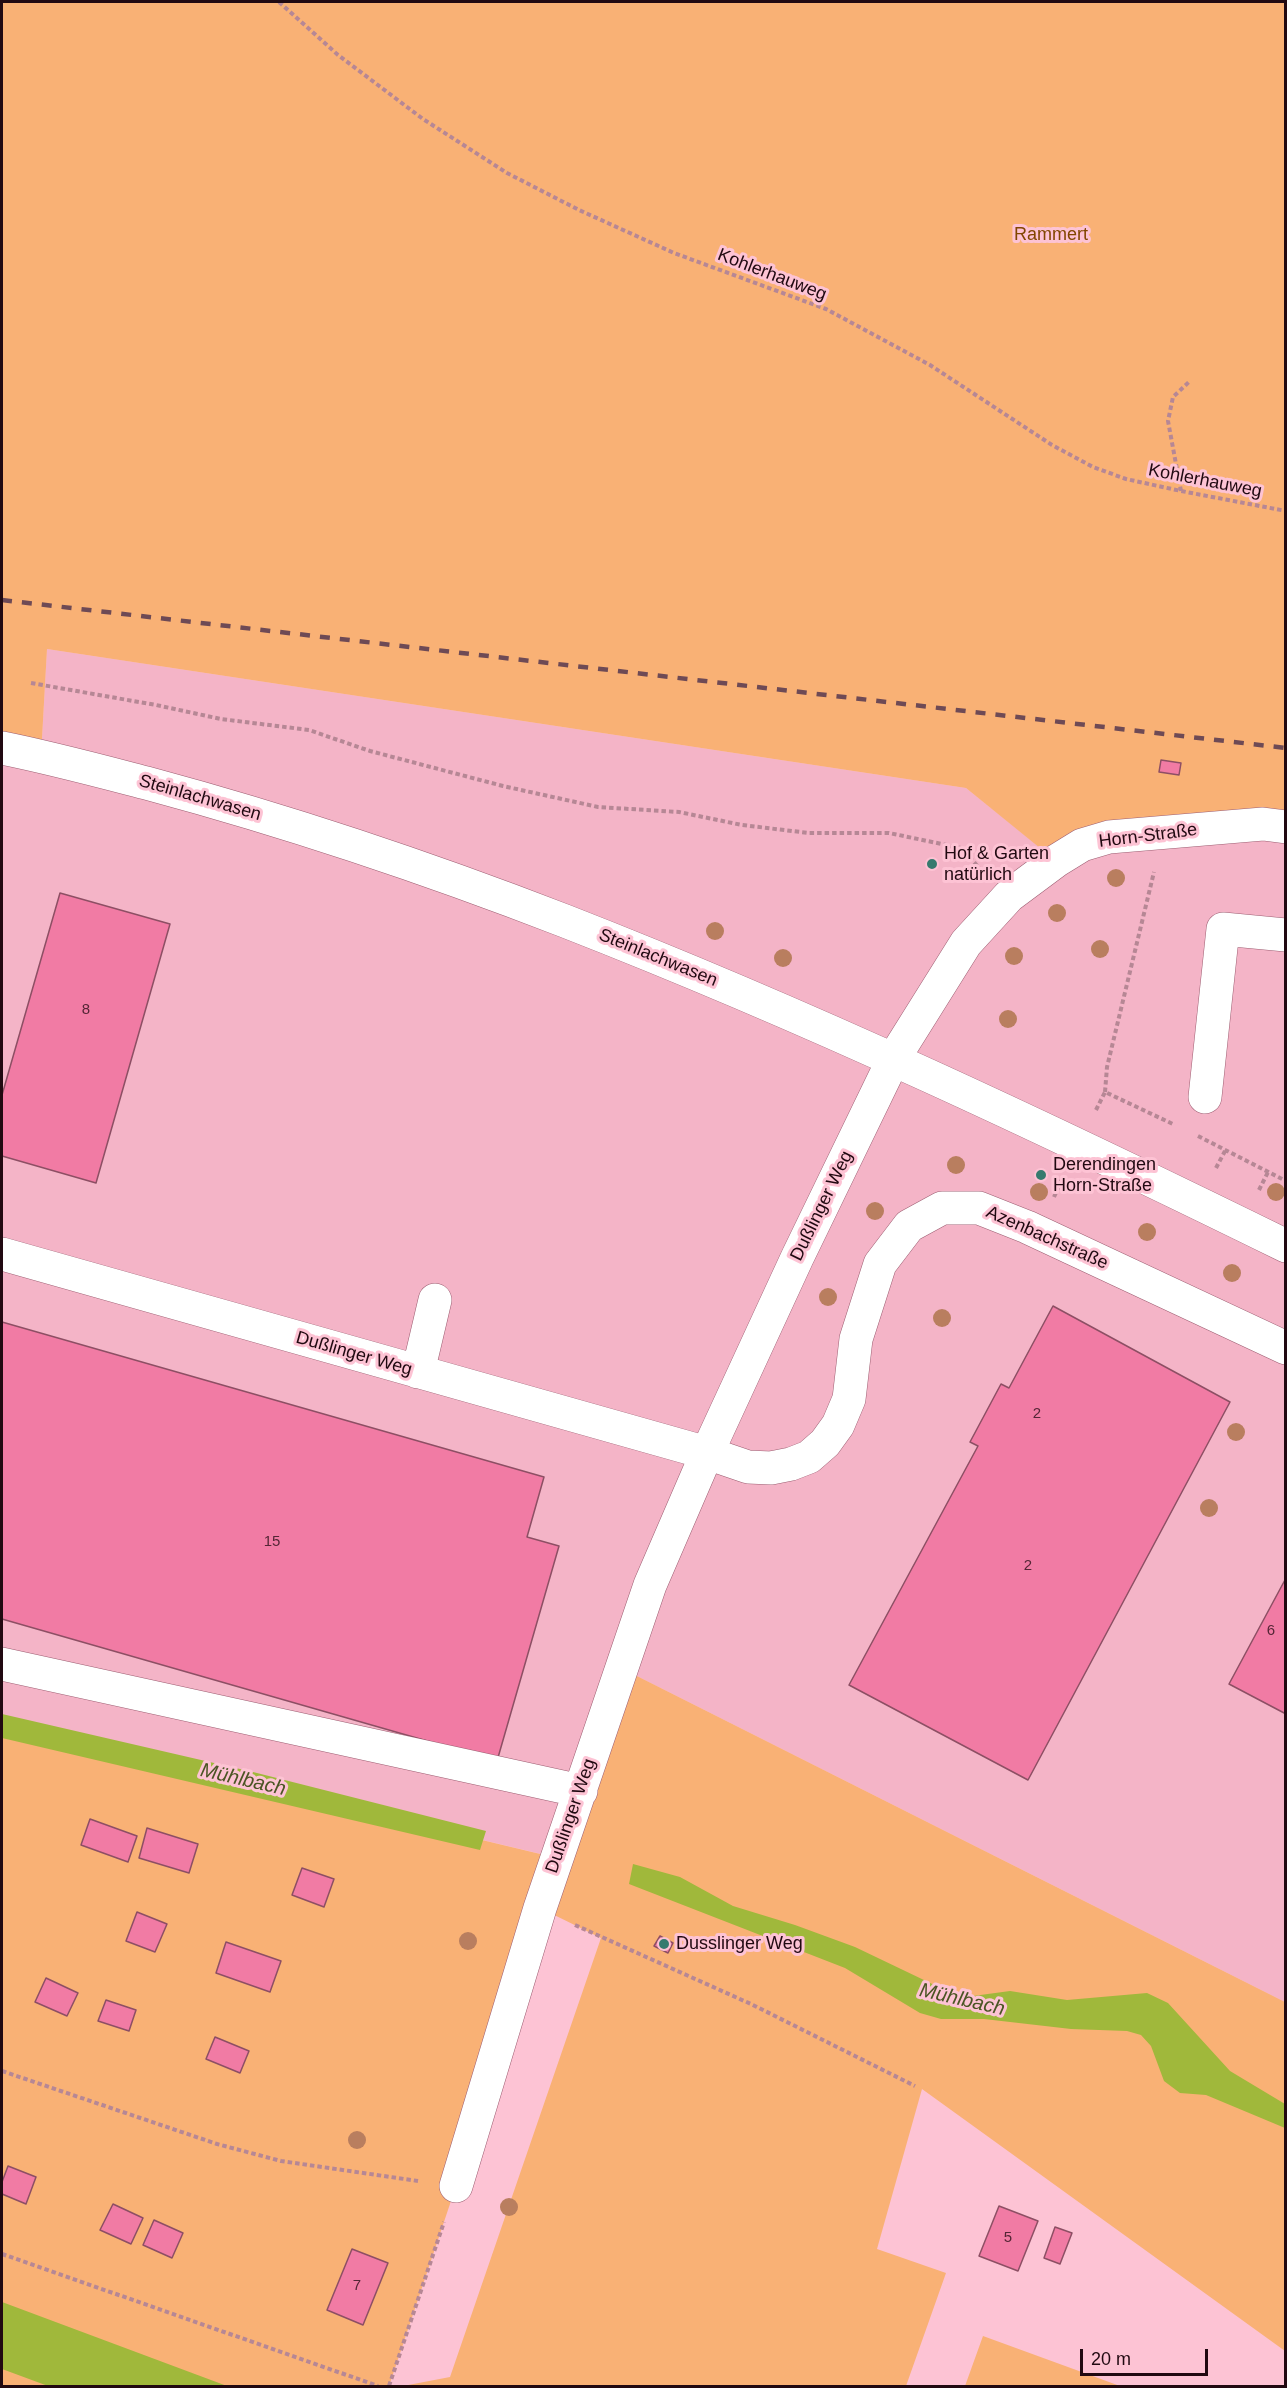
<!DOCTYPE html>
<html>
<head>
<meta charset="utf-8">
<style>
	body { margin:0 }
	#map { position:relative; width:1287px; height:2388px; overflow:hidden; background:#fdc3d4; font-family:Arial,sans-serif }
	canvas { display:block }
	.frame { position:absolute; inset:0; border:3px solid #210911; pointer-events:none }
	.scale { position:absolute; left:1080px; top:2349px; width:128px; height:27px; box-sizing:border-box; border:3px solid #210911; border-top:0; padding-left:8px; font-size:18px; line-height:21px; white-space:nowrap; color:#210911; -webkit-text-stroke:4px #fdc3d4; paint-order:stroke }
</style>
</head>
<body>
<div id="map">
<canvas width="1287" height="2388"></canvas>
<div class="frame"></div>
<div class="scale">20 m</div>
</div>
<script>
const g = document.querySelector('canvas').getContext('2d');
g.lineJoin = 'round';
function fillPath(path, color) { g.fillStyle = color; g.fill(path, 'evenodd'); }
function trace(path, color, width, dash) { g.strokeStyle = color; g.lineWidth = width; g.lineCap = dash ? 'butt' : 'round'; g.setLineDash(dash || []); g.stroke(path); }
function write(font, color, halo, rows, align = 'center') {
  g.font = font + ' Arial,sans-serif'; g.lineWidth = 6; g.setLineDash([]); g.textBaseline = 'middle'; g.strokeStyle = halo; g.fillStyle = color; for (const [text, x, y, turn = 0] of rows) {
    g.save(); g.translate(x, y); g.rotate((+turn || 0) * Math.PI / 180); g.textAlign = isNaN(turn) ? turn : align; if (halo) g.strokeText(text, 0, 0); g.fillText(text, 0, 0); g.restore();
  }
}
const built = new Path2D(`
	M47,649l919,139 90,72 229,-33v1175l-664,-334 -63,190 -556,-133v-977l39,8z`);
const green = new Path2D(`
	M2,2h1283v825l-229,34 -90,-73 -919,-139 -6,107 -39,-8z
	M621,1668l664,334v349l-363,-262 -45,160 69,24 -40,113h-503l47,-9 151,-439 -61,-30 -84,278 -67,200h-387v-661l555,133z
	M983,2336l137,50h-155z`);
const water = new Path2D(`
	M2,1714l251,58 233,59 -6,19 -478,-112z
	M633,1864l47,13 53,29 62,19 60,22 94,45 24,4 37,-5 57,9 80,-7 21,10 62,68 55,33v24l-79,-33 -26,-2 -16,-12 -13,-35 -10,-11 -14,-4 -56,-2 -87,-10h-43l-21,-6 -75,-45 -216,-84z
	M2,2302l225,84h-179l-46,-17z`);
const building = new Path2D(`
	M1161,760l20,3 -2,12 -20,-3z
	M60,893l110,31 -74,259 -94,-27v-61z
	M1053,1306l177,96 -202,378 -179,-95 129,-239 -8,-4 31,-58 8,4z
	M2,1322l542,155 -17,60 32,9 -62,215 -495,-142z
	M1286,1578v136l-57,-30z
	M90,1819l47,17 -9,26 -47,-17z
	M147,1828l51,16 -9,29 -50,-15z
	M302,1868l32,11 -10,28 -32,-12z
	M137,1912l30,12 -12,28 -29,-11z
	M660,1936l13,7 -5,10 -14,-7z
	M226,1942l55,19 -11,31 -54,-19z
	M46,1978l32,15 -11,23 -32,-14z
	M106,2000l30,10 -7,21 -31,-10z
	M215,2037l34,14 -9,22 -34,-14z
	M8,2166l28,11 -10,27 -24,-10v-12z
	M113,2204l30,14 -12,26 -31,-14z
	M999,2206l39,15 -20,50 -39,-15z
	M154,2220l29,13 -11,25 -29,-13z
	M1055,2227l17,6 -12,31 -16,-6z
	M352,2249l36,14 -25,62 -36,-15z`);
const path = new Path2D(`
	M279,2l59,53 85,64 84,54 72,37 95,43 152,56 104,56 122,80 41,22 33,12 55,12 105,20
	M1181,491l-13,-70 5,-24 17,-16
	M31,683l125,22 65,14 88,11 61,21 133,35 95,21 81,5 63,13 67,8h80l72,15 21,23
	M1105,1092l2,-25 47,-195
	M1096,1110l9,-18 70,33
	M1198,1136l88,45
	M1216,1168l9,-17
	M1259,1190l9,-18
	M1054,1197l8,-18
	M575,1925l176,79 164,82
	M2,2071l215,73 64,17 137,20
	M2,2254l376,132
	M389,2386l55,-164`);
const minor = new Path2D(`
	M2,748c50,10 98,23 148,36 141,38 278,84 415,137 246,96 483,208 721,325
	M1205,1097l18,-168 63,6
	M2,1254l705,199 41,14 23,1 20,-4 18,-7 16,-14 13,-18 11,-26 7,-60 24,-75 29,-38 33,-18h37l48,19 259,121
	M418,1372l17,-72
	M2,1664l579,127
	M456,2186l84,-278 110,-323 57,-132 90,-195 97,-200 72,-115 43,-47 47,-35 26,-16 27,-8 154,-13 23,3`);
const rail = new Path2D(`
	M2,600l1284,148`);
const trees = [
	[1116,878],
	[1057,913],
	[715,931],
	[1100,949],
	[1014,956],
	[783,958],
	[1008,1019],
	[956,1165],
	[1039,1192],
	[1276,1192],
	[875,1211],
	[1147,1232],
	[1232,1273],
	[828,1297],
	[942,1318],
	[1236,1432],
	[1209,1508],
	[468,1941],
	[357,2140],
	[509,2207]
];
const markers = [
	[932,864,6,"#367a6e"],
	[1041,1175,6,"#367a6e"],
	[664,1944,6,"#367a6e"]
];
const numberNames = [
	["8",86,1010],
	["2",1037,1414],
	["15",272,1542],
	["2",1028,1566],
	["6",1271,1631],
	["5",1008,2238],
	["7",357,2286]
];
const parkNames = [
	["Rammert",1051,235]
];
const streetNames = [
	["Kohlerhauweg",772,275,21],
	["Kohlerhauweg",1205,481,11],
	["Steinlachwasen",200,798,16],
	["Horn-Straße",1148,836,-7],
	["Steinlachwasen",658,958,22],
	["Dußlinger Weg",822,1206,-64],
	["Azenbachstraße",1047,1238,24],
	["Dußlinger Weg",354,1354,16],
	["Dußlinger Weg",571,1816,-71]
];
const poiNames = [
	["Hof & Garten",944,854],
	["natürlich",944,875],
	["Derendingen",1053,1165],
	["Horn-Straße",1053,1186],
	["Dusslinger Weg",676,1944]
];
const waterNames = [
	["Mühlbach",243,1780,13],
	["Mühlbach",962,2000,13]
];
fillPath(built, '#f4b4c7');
fillPath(green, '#f9b175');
fillPath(water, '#a0b83b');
fillPath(building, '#f17ba4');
trace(building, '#8d4f64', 1.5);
trace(minor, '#9d5e72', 34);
trace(path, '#b68795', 4, [4.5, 3]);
trace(minor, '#fff', 33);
trace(rail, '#6e4a55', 4.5, [10, 10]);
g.fillStyle = '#b97e5f';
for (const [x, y] of trees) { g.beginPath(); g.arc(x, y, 9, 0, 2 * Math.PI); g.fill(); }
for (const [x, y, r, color] of markers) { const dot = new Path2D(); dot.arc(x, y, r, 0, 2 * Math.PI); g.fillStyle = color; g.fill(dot); trace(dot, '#fdc3d4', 2); }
write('15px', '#552636', null, numberNames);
write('18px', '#824600', '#fdc3d4', parkNames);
write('18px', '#210911', '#fdc3d4', streetNames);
write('18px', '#210911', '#fdc3d4', poiNames, 'left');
write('italic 20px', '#4b5524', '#fdc3d4', waterNames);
</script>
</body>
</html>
